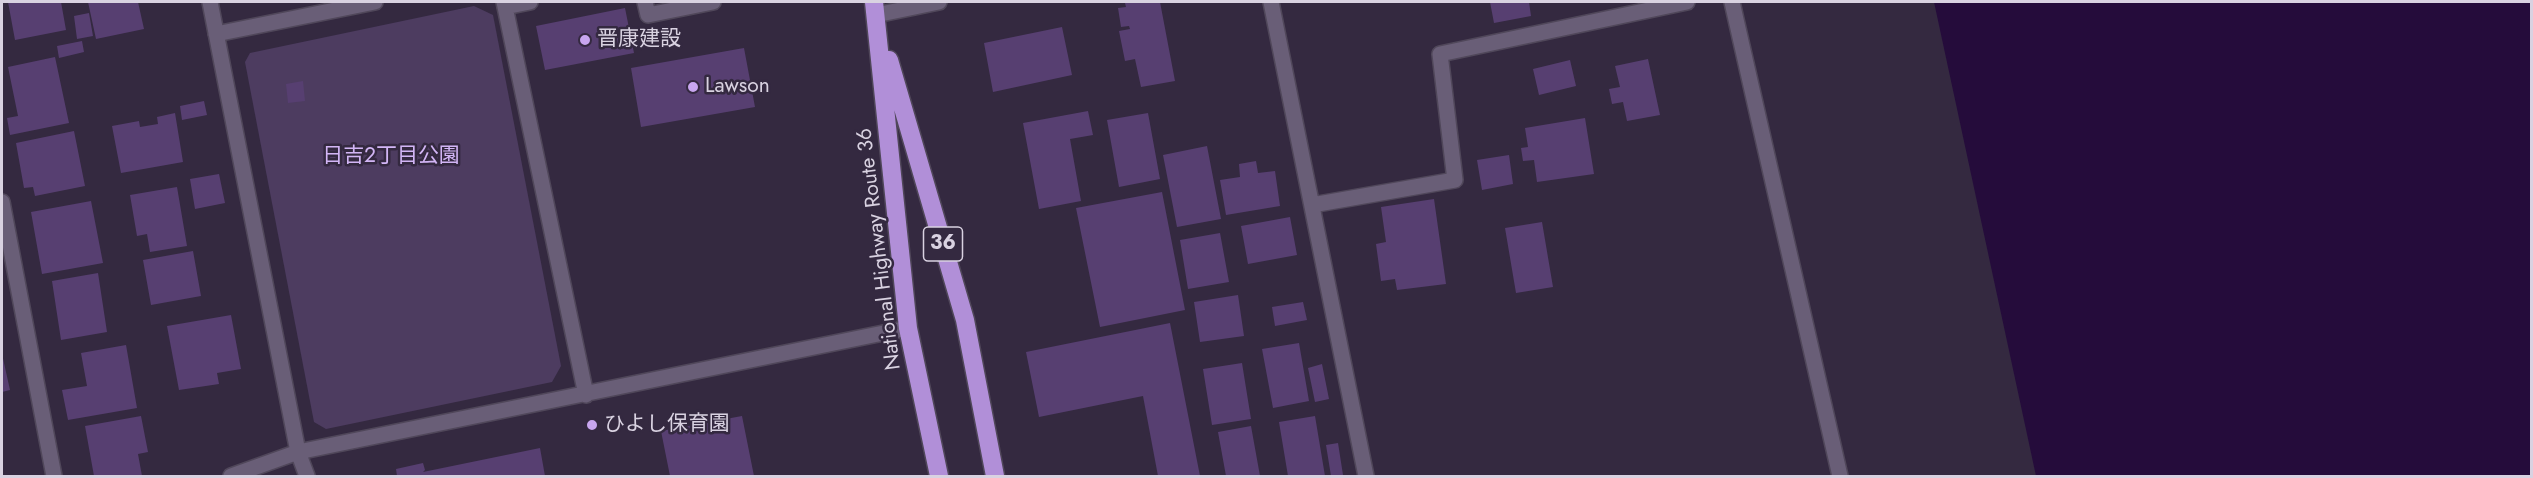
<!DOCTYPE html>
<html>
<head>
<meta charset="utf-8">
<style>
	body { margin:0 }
	#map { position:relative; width:2533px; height:478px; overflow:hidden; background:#342940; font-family:Jost,sans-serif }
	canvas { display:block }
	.frame { position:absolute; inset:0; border:3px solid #d9d2e1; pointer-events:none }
</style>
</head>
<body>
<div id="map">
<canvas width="2533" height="478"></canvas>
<div class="frame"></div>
</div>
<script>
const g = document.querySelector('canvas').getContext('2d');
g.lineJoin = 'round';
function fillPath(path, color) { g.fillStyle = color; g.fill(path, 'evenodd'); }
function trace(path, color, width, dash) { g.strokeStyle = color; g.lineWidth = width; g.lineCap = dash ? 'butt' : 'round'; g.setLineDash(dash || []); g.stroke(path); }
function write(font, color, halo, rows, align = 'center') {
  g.font = font + ' Jost,"Noto Sans JP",sans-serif'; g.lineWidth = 5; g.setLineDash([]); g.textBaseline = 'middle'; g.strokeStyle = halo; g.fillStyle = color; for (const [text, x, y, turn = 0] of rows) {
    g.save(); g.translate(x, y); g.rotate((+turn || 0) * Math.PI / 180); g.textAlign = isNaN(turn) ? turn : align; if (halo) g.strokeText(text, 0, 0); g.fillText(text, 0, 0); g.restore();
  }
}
const green = new Path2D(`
	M474,6l19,9 68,351 -9,16 -226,47 -12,-7 -69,-360 5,-9z`);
const water = new Path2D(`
	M1934,2h597v474h-495z`);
const building = new Path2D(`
	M8,2h53l5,28 -51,10z
	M88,2h50l6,27 -48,10z
	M1136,2h24l15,79 -34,6 -6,-28 -10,2 -6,-30 11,-2 -1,-3 -8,1 -3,-19 8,-1 -1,-4z
	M1490,2h39l2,14 -37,7z
	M625,8l9,45 -89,17 -9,-44z
	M89,13l4,23 -16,3 -3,-23z
	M1062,27l10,48 -79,17 -9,-49z
	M82,41l2,11 -25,6 -2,-12z
	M744,48l11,59 -114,20 -10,-59z
	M55,57l14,66 -59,12 -3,-17 11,-2 -10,-49z
	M1648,59l12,56 -33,6 -4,-19 -11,2 -3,-15 11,-2 -5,-21z
	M1570,60l6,26 -37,9 -6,-26z
	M303,81l2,20 -17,2 -2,-19z
	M204,101l3,14 -25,5 -2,-14z
	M1088,111l5,24 -23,4 11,62 -42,8 -16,-86z
	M175,113l8,49 -62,11 -9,-47 27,-5 1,6 18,-3 -1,-7z
	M1148,113l12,66 -41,8 -12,-67z
	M1585,118l9,56 -57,8 -3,-22 -11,1 -2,-13 7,-1 -3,-19z
	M74,131l11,55 -50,10 -2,-9 -9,1 -8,-45z
	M1207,146l14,73 -44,8 -14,-72z
	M1509,155l4,29 -31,6 -5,-30z
	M1256,161l2,12 17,-2 5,35 -54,9 -6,-35 20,-3 -1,-13z
	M219,174l6,29 -30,6 -5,-30z
	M177,187l10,59 -37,6 -3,-18 -10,2 -7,-41z
	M1162,192l23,118 -85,17 -24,-119z
	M1434,199l12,85 -49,6 -2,-11 -14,2 -5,-37 10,-2 -5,-35z
	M91,201l12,62 -61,11 -11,-62z
	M1290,217l7,38 -49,9 -7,-38z
	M1542,222l11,65 -37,6 -11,-65z
	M1220,233l9,49 -41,7 -8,-49z
	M193,251l8,45 -50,9 -8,-45z
	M98,273l9,59 -46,8 -9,-59z
	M1238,295l6,41 -44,6 -6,-40z
	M1303,302l4,18 -32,6 -3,-19z
	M231,315l10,54 -24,4 2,11 -40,6 -12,-64z
	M1170,323l30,153h-42l-15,-80 -104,21 -13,-65z
	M1299,343l10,58 -36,7 -11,-59z
	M126,345l11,63 -69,12 -6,-30 25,-4 -6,-33z
	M2,354l8,36 -8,2z
	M1242,363l9,56 -39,6 -9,-56z
	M1322,364l7,35 -14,3 -7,-34z
	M141,416l7,36 -10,2 4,22h-48l-9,-50z
	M742,416l12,60h-84l-9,-45z
	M1315,416l10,60h-37l-9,-54z
	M1251,426l9,50h-34l-8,-44z
	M1338,443l5,32 -12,1 -5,-31z
	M540,448l5,28h-148l-1,-7 27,-6 2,7 -2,2z`);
const minor = new Path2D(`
	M210,2l88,450 9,24
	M504,2l82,393
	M645,2l3,13 65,-13
	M1271,2l95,474
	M1732,2l108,474
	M505,7l25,-5
	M876,15l63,-13
	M216,34l159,-32
	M2,202l52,274
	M1312,205l143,-25 -15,-126 247,-52
	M231,476l67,-24 610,-124`);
const highway = new Path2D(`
	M874,2l34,326 31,148
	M889,60l76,260 30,156`);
const markers = [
	[585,40,6,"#c8a6ef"],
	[693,87,6,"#c8a6ef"],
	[592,425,6,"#c8a6ef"]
];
const shields = [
	[943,244,39]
];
const shieldNames = [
	["36",943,244]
];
const poiNames = [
	["晋康建設",597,40],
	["Lawson",705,87],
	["ひよし保育園",604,425]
];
const parkNames = [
	["日吉2丁目公園",391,157]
];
const streetNames = [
	["National Highway Route 36",880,249,-97]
];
fillPath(green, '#4d3c60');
fillPath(water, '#250c3b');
fillPath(building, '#573f71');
trace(minor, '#50475a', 18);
trace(highway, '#50475a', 21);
trace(minor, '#695e77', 15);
trace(highway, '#b18fd8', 18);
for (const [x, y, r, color] of markers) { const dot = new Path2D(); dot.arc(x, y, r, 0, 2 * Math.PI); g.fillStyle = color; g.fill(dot); trace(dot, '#342940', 2); }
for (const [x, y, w] of shields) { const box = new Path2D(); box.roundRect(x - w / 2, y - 17, w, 34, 4.5); g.fillStyle = '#342940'; g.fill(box); trace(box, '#d9d2e1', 1.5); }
write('bold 20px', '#d9d2e1', null, shieldNames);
write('21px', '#d9d2e1', '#342940', poiNames, 'left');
write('21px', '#d2b5f5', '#342940', parkNames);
write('21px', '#d9d2e1', '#342940', streetNames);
</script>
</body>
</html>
